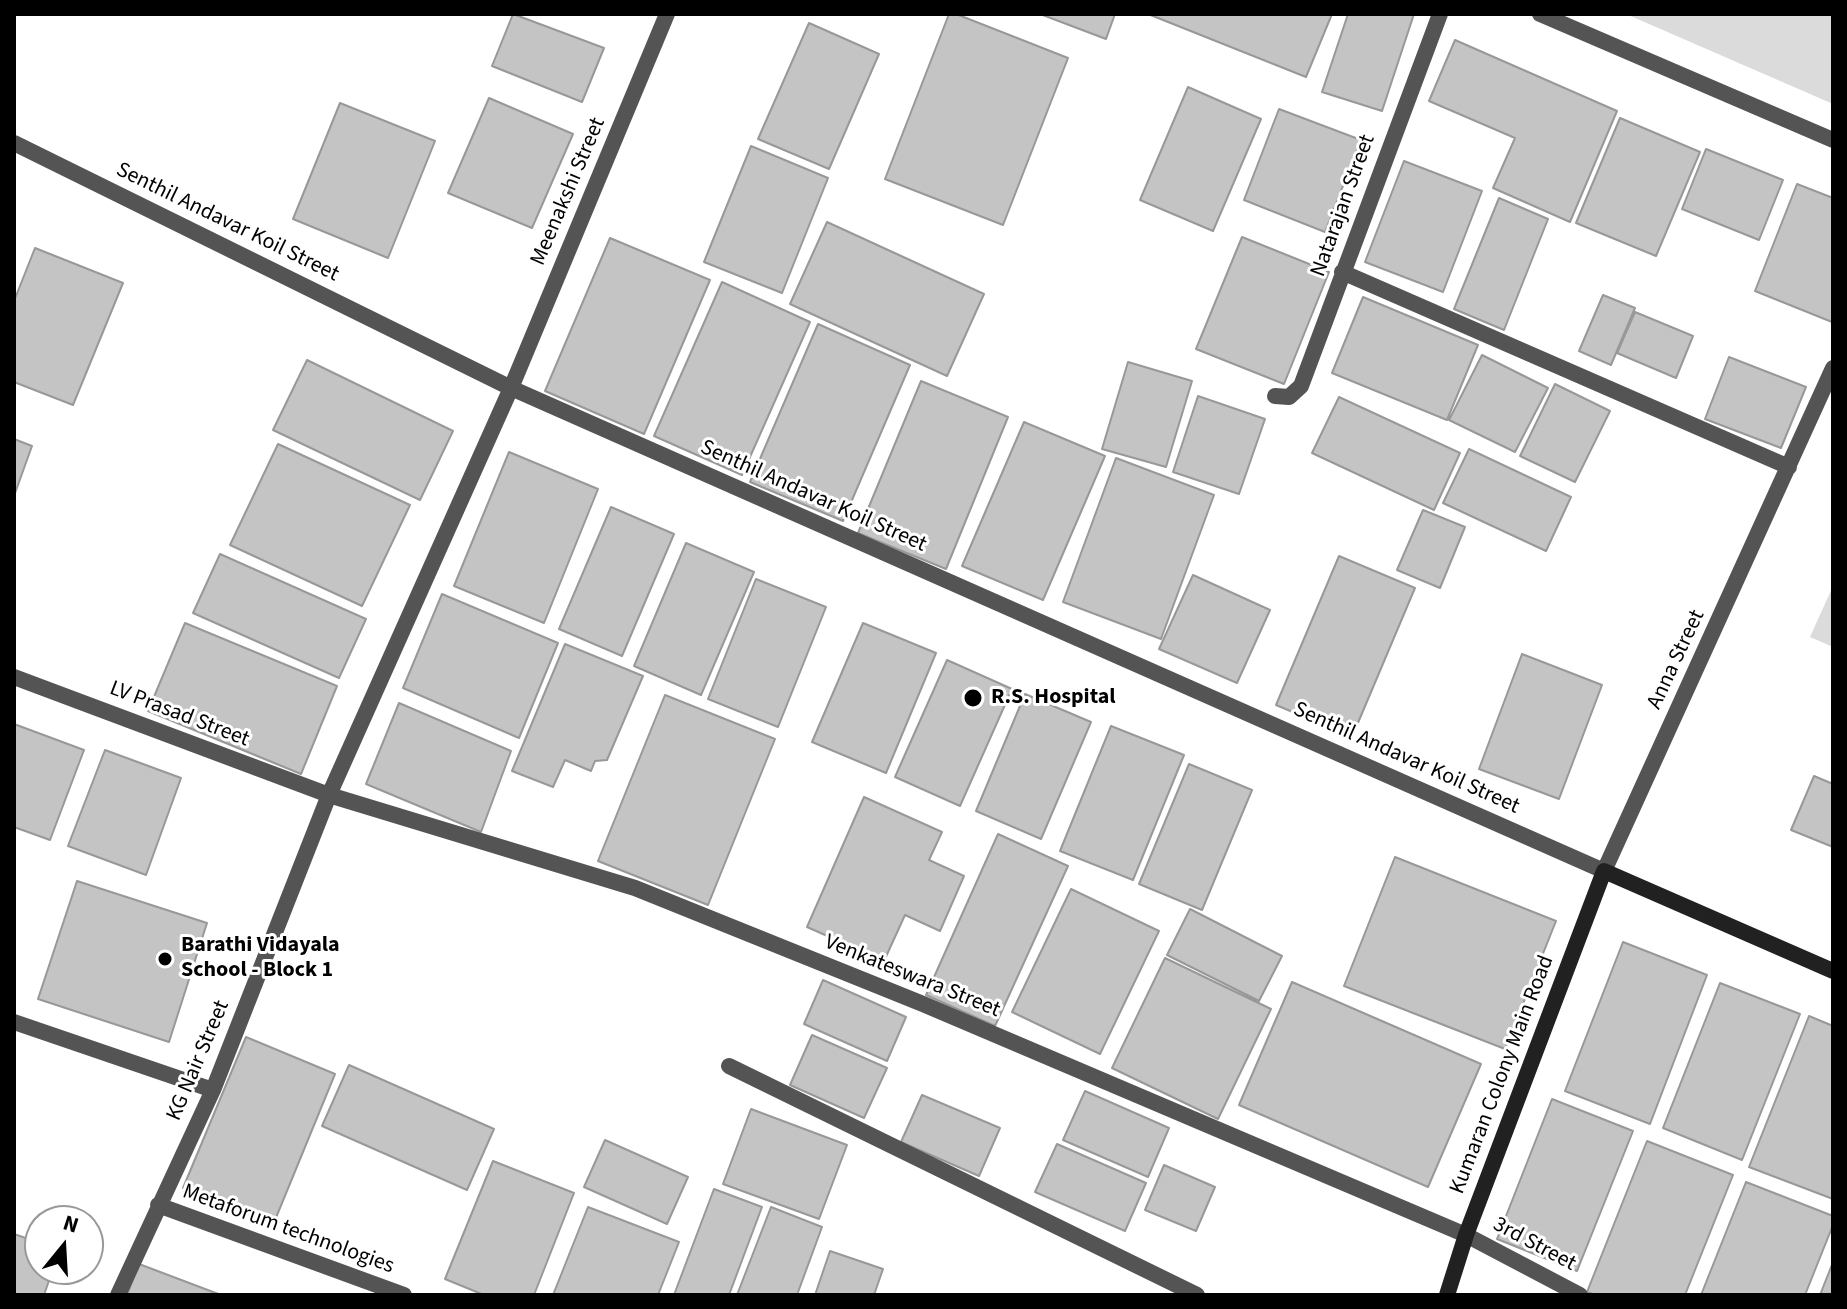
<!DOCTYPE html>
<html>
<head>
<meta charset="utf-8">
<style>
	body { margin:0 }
	#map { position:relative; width:1847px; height:1309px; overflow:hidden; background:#fff; font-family:"Source Sans 3",sans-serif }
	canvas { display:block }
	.frame { position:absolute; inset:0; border:16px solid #000; pointer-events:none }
	.north { position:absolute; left:24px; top:1205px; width:80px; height:80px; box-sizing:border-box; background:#fff; border:2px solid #999; border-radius:50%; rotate:18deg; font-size:22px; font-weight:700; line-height:32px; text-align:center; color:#000 }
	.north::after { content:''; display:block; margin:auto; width:28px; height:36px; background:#000; clip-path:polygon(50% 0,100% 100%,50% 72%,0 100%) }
</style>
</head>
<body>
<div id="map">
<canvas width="1847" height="1309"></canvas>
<div class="frame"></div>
<div class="north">N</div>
</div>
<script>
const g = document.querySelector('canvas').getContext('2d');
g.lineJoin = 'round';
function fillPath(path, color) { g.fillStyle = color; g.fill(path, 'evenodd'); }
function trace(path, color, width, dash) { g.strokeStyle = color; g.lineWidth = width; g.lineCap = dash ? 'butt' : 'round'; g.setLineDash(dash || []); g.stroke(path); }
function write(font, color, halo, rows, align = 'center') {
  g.font = font + ' "Source Sans 3",sans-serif'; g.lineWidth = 6; g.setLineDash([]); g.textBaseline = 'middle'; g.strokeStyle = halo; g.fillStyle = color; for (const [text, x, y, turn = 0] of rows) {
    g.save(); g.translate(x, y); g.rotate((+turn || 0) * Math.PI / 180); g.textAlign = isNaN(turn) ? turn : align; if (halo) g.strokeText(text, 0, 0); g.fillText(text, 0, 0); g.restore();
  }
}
const green = new Path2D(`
	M1626,14h207v90z
	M1833,586v61l-23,-10z`);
const building = new Path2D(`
	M513,14l91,34 -22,54 -90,-36z
	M949,14h7l112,44 -65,167 -118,-46z
	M1040,14h75l-9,25z
	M1148,14h184l-26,63z
	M1348,14h66l-32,97 -60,-19z
	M809,23l70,31 -50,115 -71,-30z
	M1455,40l162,71 -47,111 -77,-34 22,-50 -86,-37z
	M1188,87l73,32 -48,112 -73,-31z
	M489,98l84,36 -41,94 -84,-35z
	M340,103l95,38 -47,117 -95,-39z
	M1279,109l82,31 -36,92 -81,-32z
	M1620,118l80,34 -44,104 -80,-33z
	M751,146l77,32 -46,115 -78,-31z
	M1706,149l77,31 -24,60 -77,-31z
	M1404,161l78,30 -39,101 -78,-30z
	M1797,184l36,14 -1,124 -77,-31z
	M1499,198l49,21 -44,111 -50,-21z
	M827,222l157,72 -37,82 -157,-72z
	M1242,237l87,35 -45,112 -88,-35z
	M610,238l100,42 -66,154 -99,-43z
	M35,248l88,35 -50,122 -59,-23v-81z
	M722,282l88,40 -68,153 -88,-39z
	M1603,295l32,13 -24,57 -32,-14z
	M1363,297l115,48 -31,75 -115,-47z
	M1635,312l58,24 -17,42 -59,-25z
	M818,324l92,41 -67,156 -93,-39z
	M1482,355l66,33 -33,64 -66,-32z
	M1729,357l77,30 -25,61 -76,-29z
	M307,360l146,71 -33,69 -147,-70z
	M1128,362l64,19 -26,86 -64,-18z
	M921,381l87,36 -62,152 -88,-36z
	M1555,384l55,27 -35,71 -55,-26z
	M1198,396l67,23 -26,75 -66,-22z
	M1339,397l121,56 -26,57 -122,-57z
	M1024,422l81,34 -62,144 -81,-34z
	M14,439l18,7 -18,50z
	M278,444l132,61 -48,101 -132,-61z
	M1469,449l102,48 -25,54 -103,-48z
	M509,452l89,37 -54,134 -90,-37z
	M1116,458l98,37 -53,144 -98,-37z
	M611,507l63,27 -52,122 -63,-27z
	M1423,510l42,17 -25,61 -43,-18z
	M686,543l68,29 -53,123 -67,-29z
	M220,554l146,65 -27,59 -146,-65z
	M1339,556l76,32 -63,149 -76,-32z
	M1193,575l77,35 -33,73 -78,-34z
	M756,579l70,28 -48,120 -70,-28z
	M442,594l116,49 -39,95 -116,-50z
	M185,623l152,63 -36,88 -153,-63z
	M863,623l73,30 -50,120 -74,-31z
	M565,644l78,32 -36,84 -12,1 -4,10 -26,-11 -12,27 -41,-16z
	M1522,654l80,31 -43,114 -80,-30z
	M947,660l65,29 -52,117 -65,-29z
	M1025,694l66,28 -50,117 -65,-28z
	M665,695l110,44 -67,166 -110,-44z
	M399,703l112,48 -30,81 -115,-48z
	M14,724l70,26 -34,90 -36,-13z
	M1111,726l73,29 -51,125 -73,-29z
	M105,750l76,28 -35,97 -78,-29z
	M1189,764l63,26 -50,120 -63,-26z
	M1814,776l19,8v63l-42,-17z
	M864,797l78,35 -13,28 35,16 -24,55 -35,-16 -21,46 -77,-34z
	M998,834l70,32 -73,160 -69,-31z
	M1395,857l161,64 -51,128 -161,-63z
	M77,881l130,42 -38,119 -131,-43z
	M1071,889l88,42 -59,123 -88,-42z
	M1190,909l92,47 -23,45 -92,-46z
	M1623,942l84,33 -57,149 -85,-33z
	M1165,958l106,51 -53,110 -106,-51z
	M823,980l83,37 -19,44 -83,-37z
	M1292,982l189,82 -53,123 -189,-82z
	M1720,983l80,31 -58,146 -79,-32z
	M1809,1016l24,10v173l-84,-32z
	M812,1035l75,33 -23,50 -74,-33z
	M246,1037l89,37 -62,151 -90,-37z
	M349,1065l145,64 -27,61 -145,-64z
	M1085,1091l84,37 -21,49 -85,-37z
	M922,1095l78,33 -21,48 -78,-34z
	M1552,1099l81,32 -56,140 -80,-32z
	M751,1109l96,36 -28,74 -96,-35z
	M605,1140l83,37 -21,47 -83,-37z
	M1647,1141l86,34 -48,120h-89l-9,-3z
	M1057,1144l89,39 -21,48 -90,-39z
	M493,1161l81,32 -40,102h-50l-39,-16z
	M1164,1165l51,22 -19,44 -51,-21z
	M1746,1182l87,34v9l-28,70h-104z
	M714,1189l48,18 -33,88h-55z
	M588,1207l91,35 -21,53h-105z
	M771,1207l51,20 -25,68h-60z
	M14,1234l26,9v26h13l-9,26h-30z
	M830,1251l53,18 -9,26h-59z
	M1833,1262v33h-13z
	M139,1264l82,31h-94z`);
const street = new Path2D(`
	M1540,14l293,126
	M14,143l497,245 1093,483 229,-503
	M1342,272l447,195
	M1275,396l14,1 12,-11 139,-372
	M14,677l315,118 306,93 288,116 543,231 114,60
	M14,1022l199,68
	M729,1066l468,229
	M158,1205l246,90
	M118,1295l95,-205 116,-295 182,-407 156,-374`);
const secondary = new Path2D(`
	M1447,1295l19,-60 138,-364 229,100`);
const markers = [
	[973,698,10,"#000"],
	[165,959,8,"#000"]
];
const streetNames = [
	["Meenakshi Street",569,192,-67],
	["Natarajan Street",1344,206,-70],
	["Senthil Andavar Koil Street",227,223,26],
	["Senthil Andavar Koil Street",813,497,24],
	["Anna Street",1677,660,-65],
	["LV Prasad Street",179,715,21],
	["Senthil Andavar Koil Street",1406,759,24],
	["Venkateswara Street",912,977,22],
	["KG Nair Street",199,1061,-67],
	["Kumaran Colony Main Road",1503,1075,-69],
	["Metaforum technologies",288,1230,20],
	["3rd Street",1534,1245,28]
];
const poiNames = [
	["R.S. Hospital",991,698],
	["Barathi Vidayala",181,946],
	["School - Block 1",181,971]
];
fillPath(green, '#dbdbdb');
fillPath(building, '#c4c4c4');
trace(building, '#989898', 2);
trace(street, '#545454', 16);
trace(secondary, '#212121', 16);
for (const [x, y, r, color] of markers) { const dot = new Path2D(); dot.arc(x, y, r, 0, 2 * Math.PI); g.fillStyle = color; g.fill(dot); trace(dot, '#fff', 3); }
write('22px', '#000', '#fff', streetNames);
write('bold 22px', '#000', '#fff', poiNames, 'left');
</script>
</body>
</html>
